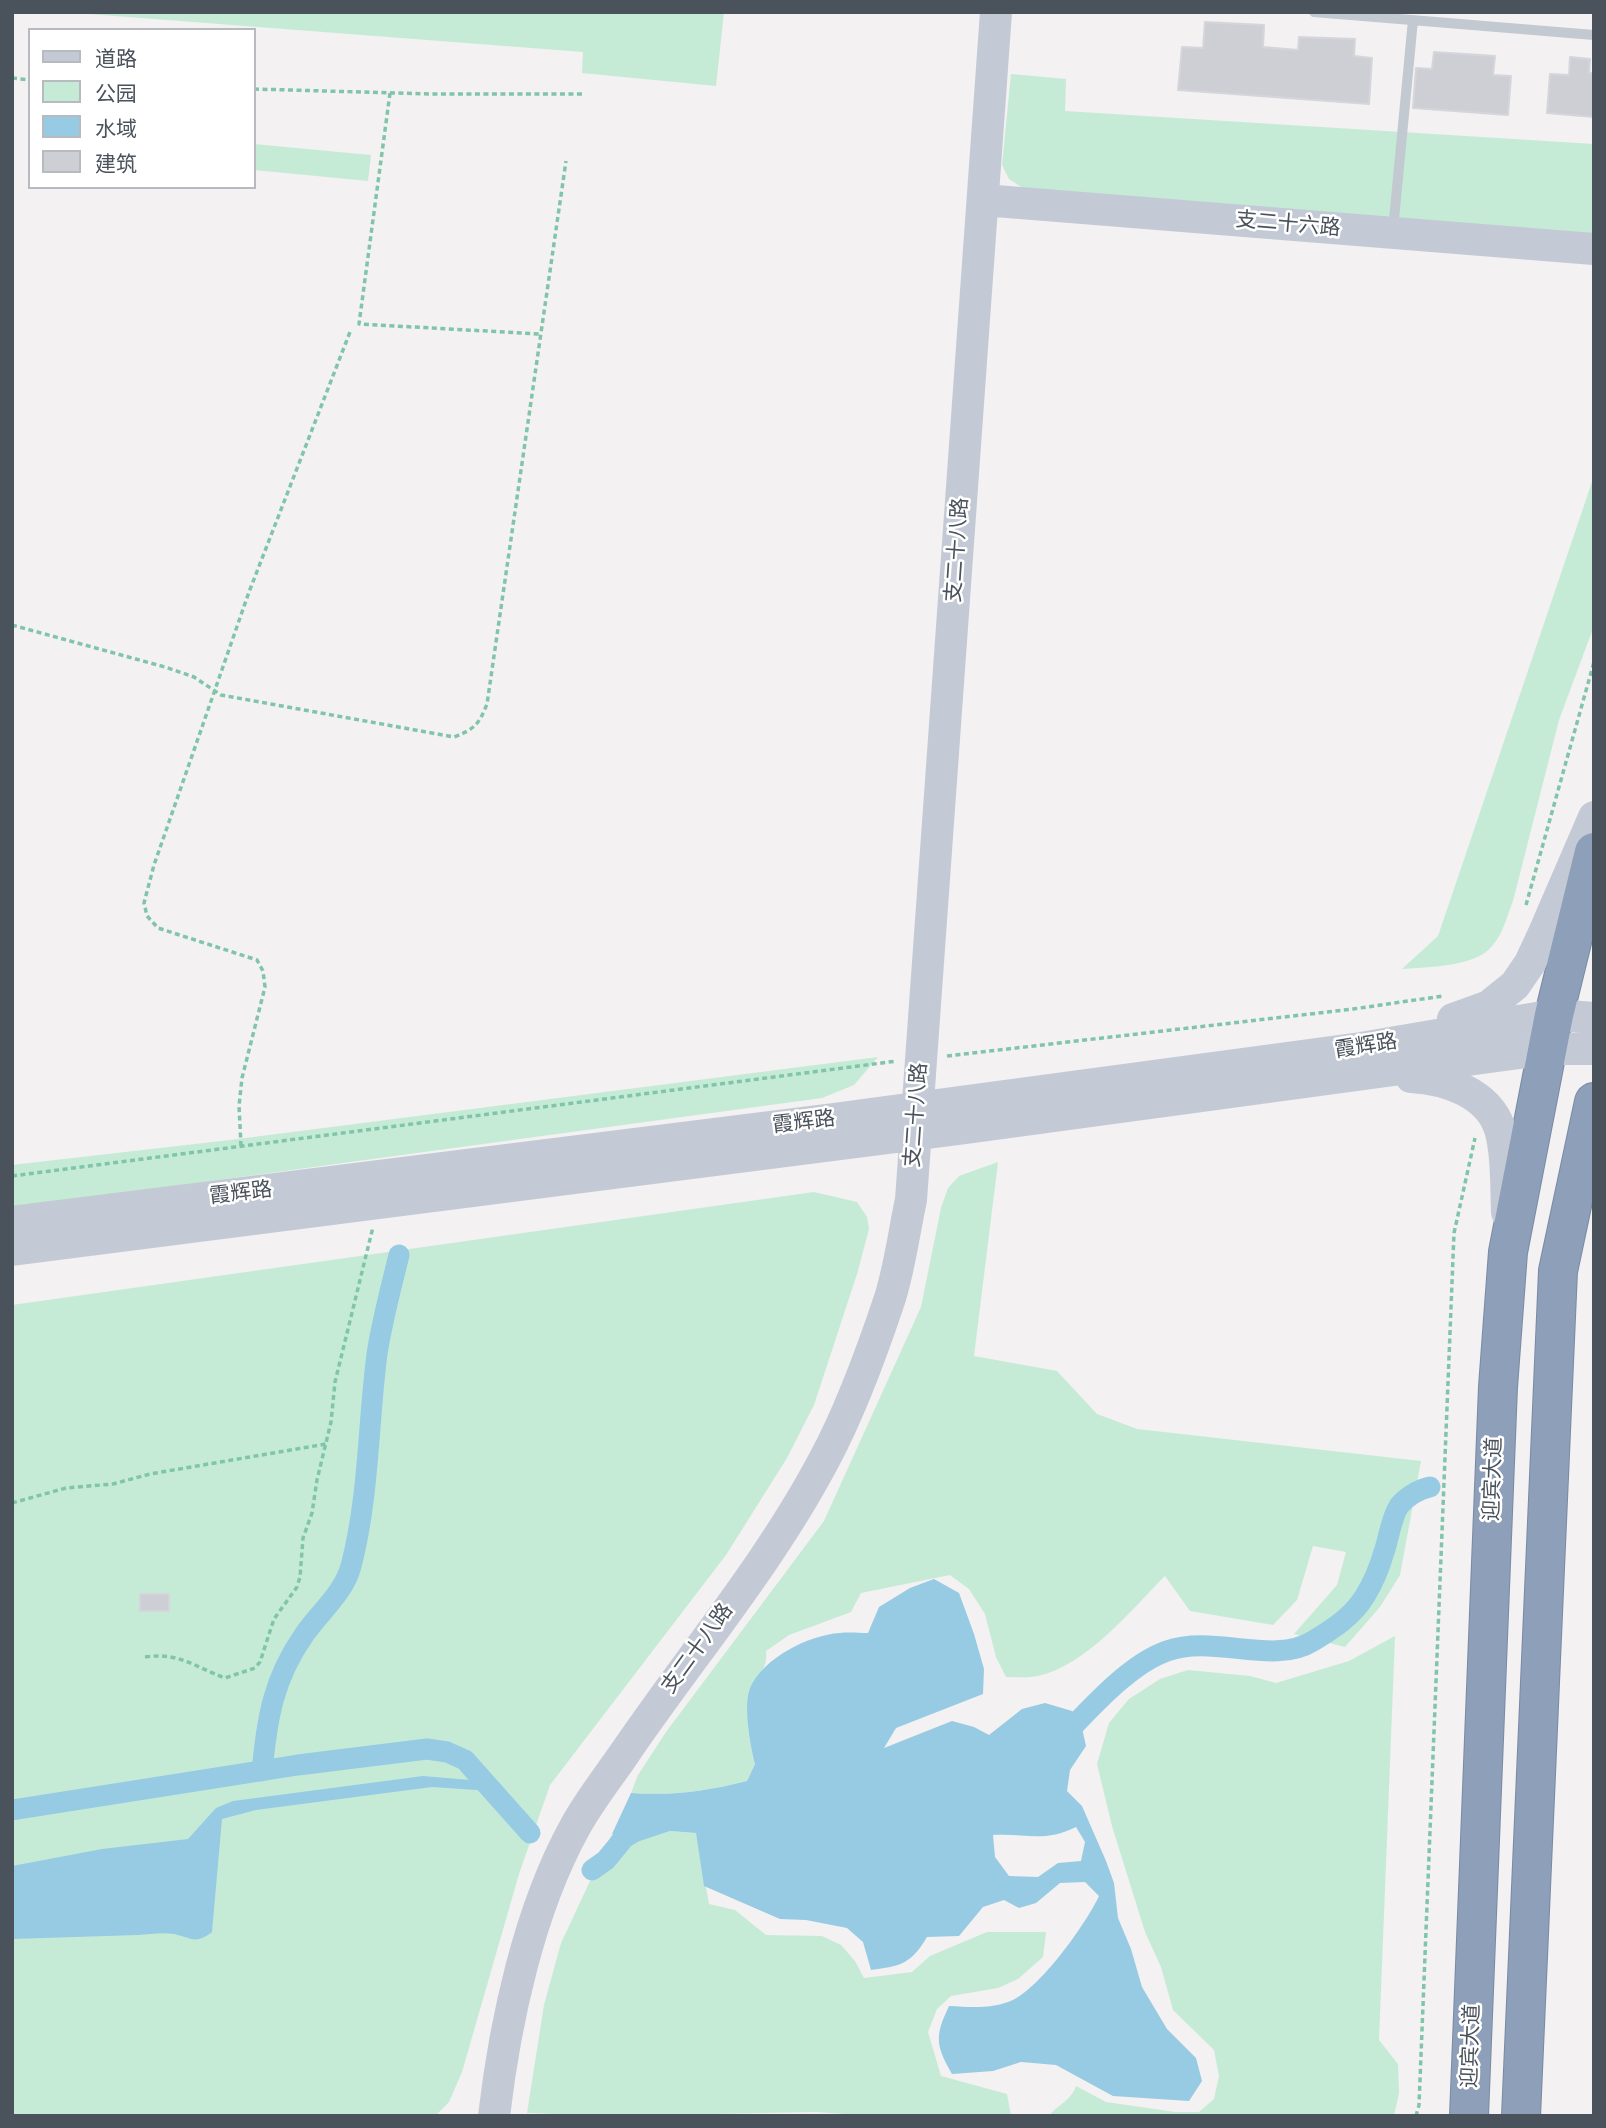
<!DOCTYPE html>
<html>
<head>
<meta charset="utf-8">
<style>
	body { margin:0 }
	#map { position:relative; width:1606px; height:2128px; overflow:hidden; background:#f3f1f1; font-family:"Roboto Condensed","Noto Sans SC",sans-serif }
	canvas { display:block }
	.frame { position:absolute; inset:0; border:14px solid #4a525c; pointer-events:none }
	.legend { position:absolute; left:28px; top:28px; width:228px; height:161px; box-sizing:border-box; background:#fff; border:2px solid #b7babe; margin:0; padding:9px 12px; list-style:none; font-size:21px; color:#4a525c }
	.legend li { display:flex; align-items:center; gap:14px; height:35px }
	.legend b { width:35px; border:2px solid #b7babe }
</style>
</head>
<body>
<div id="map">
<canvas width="1606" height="2128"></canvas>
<div class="frame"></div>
<ul class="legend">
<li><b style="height:9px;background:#c4cad5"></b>道路</li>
<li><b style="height:19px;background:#c5ebd7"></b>公园</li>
<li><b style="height:19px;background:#97cbe3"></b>水域</li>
<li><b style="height:19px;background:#cecfd4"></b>建筑</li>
</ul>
</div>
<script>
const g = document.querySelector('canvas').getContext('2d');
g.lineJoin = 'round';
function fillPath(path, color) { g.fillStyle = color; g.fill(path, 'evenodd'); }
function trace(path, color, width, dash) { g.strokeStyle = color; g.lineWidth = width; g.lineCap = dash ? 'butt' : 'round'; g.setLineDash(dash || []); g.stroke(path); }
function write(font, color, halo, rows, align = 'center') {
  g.font = font + ' "Roboto Condensed","Noto Sans SC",sans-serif'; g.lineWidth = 5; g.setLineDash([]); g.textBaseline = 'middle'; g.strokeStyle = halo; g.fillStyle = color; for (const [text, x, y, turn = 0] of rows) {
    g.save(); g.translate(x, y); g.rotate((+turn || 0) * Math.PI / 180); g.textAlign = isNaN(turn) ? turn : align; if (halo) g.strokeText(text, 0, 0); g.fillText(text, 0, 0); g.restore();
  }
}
const green = new Path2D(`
	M63,12h661l-8,74 -134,-13 1,-21z
	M1011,74l55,5 -1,32 529,33v96l-565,-48 -20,-13 -7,-14z
	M254,144l117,11 -3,26 -114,-11z
	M1594,476v150l-35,94 -46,181c-6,15 -10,33 -21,45 -16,21 -65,21 -90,23l36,-33z
	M878,1057l-24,28 -32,13 -810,110v-43l218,-25z
	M998,1162l-24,194 83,15 40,43 40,15 284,32 -21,114 -20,32 -35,40 -51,-13 43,-49 9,-33 -33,-6 -16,54 -24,25 -83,-14 -25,-35c-34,34 -78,89 -127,100 -10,2 -22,1 -32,1l-10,-20 -11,-43 -16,-25 -19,-14 -89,18 -10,19 -62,23 -23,16c2,24 -12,22 -16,40 -6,24 -1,50 5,73l-8,17c-39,10 -75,15 -116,12l7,-18 28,-43 158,-211 97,-214 20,-99 7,-20 11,-12z
	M814,1192l43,10 10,15 2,12 -12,45 -43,131 -27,53 -61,97 -176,230 -31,89 -57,198 -13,30 -14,14h-423v-811z
	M1395,1636l-16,404 19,24 1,29 -5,23h-345c9,-12 22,-15 27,-30l30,16 69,10h24l15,-13 5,-23 -5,-26 -41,-40 -12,-43 -16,-35 -33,-106 -15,-62 12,-41 20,-24 31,-20 28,-9 62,6 26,7 73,-22z
	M670,1831l26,2 13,71 26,6 31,25 56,1 19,9 14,16 9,17 48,-6 18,-16 57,-24h59l-3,25 -25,22 -20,9 -47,8 -14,13 -9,23 13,44 66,18 4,22h-137l-58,-4 -202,4 -87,-3 17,-108 17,-62 51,-109 25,8z`);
const water = new Path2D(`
	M934,1579l25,14 15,41 10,35 -1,25 -87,34 -12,20 68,-27 22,6 15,8 33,-26 23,-6 27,8 8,8 6,27 -16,24 -3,21 15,15 24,55 8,22 4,35 13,31 11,38 25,42 29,29 6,23 -13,20 -76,-5 -57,-31 -35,-3 -28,9 -41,3c-17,-30 -17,-38 -3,-68 21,1 40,3 59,-4 29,-9 78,-78 91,-106l-14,-14 -25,1 -24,20 -17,5 -15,-8 -21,7 -24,29 -32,1c-16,27 -26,29 -56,33l-8,-28 -16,-14 -41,-8 -26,-1 -76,-33 -8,-53 -26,-2 -33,11 -25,-8 19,-41c41,3 77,-2 116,-12l8,-17c-5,-19 -12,-57 -5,-76 13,-30 59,-53 90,-55 9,-1 19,0 28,0l11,-26 31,-19zM1076,1827l9,15 -4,19 -23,2 -20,14 -29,-1 -14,-19 -2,-22c33,-2 51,8 83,-8z
	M423,1776l59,5 9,10 -59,-4 -176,23 -34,9 -10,113c-17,13 -20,6 -38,2 -12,-2 -24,0 -36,1l-126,4v-73l90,-17 86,-10 28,-31 17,-7z`);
const canal = new Path2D(`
	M1061,1739c28,-29 68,-75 106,-88 47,-17 106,15 146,-10 20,-12 40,-25 52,-45 8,-13 15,-30 19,-44 5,-14 7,-34 15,-46 7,-9 20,-17 31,-19
	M262,1771c5,-52 11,-92 42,-136 15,-22 40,-42 47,-69 18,-68 17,-143 26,-212 5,-33 14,-66 22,-99
	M12,1810l286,-45 129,-16 20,3 18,8 65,73
	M592,1870l14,-10 18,-22 23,-14`);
const building = new Path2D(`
	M1205,22l59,3 -1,22 35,3 1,-13 56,2 -1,17 18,2 -3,46 -191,-14 4,-43 21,1z
	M1434,52l61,4 -2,19 18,1 -3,39 -95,-7 3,-40 16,1z
	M1570,57l20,2 -1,14h5v44l-47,-4 3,-39 19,1z
	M140,1594h29v17h-29z`);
const path = new Path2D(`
	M12,78l18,2
	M254,89l178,5h151
	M390,93l-31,231 181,10
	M12,625l153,42 29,10 27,18 233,42c21,-8 25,-13 33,-33l79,-543
	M1526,905l68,-243
	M947,1056l406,-47 90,-13
	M241,1146l-2,-40 3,-28 23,-91 -2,-16 -6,-11 -99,-32 -11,-12 -3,-13 10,-38 95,-273 101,-260
	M12,1176l885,-115
	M12,1503l54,-15 47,-4 37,-10 176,-30
	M145,1657c34,-5 50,10 80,21l30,-10 5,-6 14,-43 23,-32 3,-10 3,-39 9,-25 5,-33 14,-58 4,-40 38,-155
	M1416,2116l3,-11 35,-872 21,-95`);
const lane = new Path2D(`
	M1314,12l280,23
	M1393,230l20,-210`);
const secondary = new Path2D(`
	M983,200l611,49
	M1453,1019l36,-13 26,-21 15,-22 13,-28 51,-118
	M1411,1077c34,2 77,15 89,52 7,24 6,58 7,83
	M12,1222l823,-103 526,-71 193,-33 40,3
	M12,1250l947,-121 590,-80h45
	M494,2116c11,-94 35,-206 81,-289 13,-24 31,-47 47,-70 67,-99 146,-191 202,-297 26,-48 49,-111 66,-162 10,-32 14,-66 21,-98l85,-1188`);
const highway = new Path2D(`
	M1469,2116l29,-729 10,-135 46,-237 40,-163
	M1521,2116l37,-845 36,-169`);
const streetNames = [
	["支二十六路",1288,225,5],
	["支二十八路",958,550,-86],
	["霞辉路",1366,1047,-9],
	["支二十八路",917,1115,-86],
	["霞辉路",804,1123,-7],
	["霞辉路",241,1194,-7],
	["迎宾大道",1494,1479,-88],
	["支二十八路",698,1649,-54],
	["迎宾大道",1472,2046,-88]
];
fillPath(green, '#c5ebd7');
fillPath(water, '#97cbe3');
trace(canal, '#97cbe3', 21);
fillPath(building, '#cecfd4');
trace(building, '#d5d6db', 2);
trace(highway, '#798aa5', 40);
trace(path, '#80c5aa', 3.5, [5, 3.5]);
trace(lane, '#c3c9d0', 10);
trace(secondary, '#c4cad5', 32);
trace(highway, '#8e9fb9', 38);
write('21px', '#4a525c', '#fff', streetNames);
</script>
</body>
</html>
